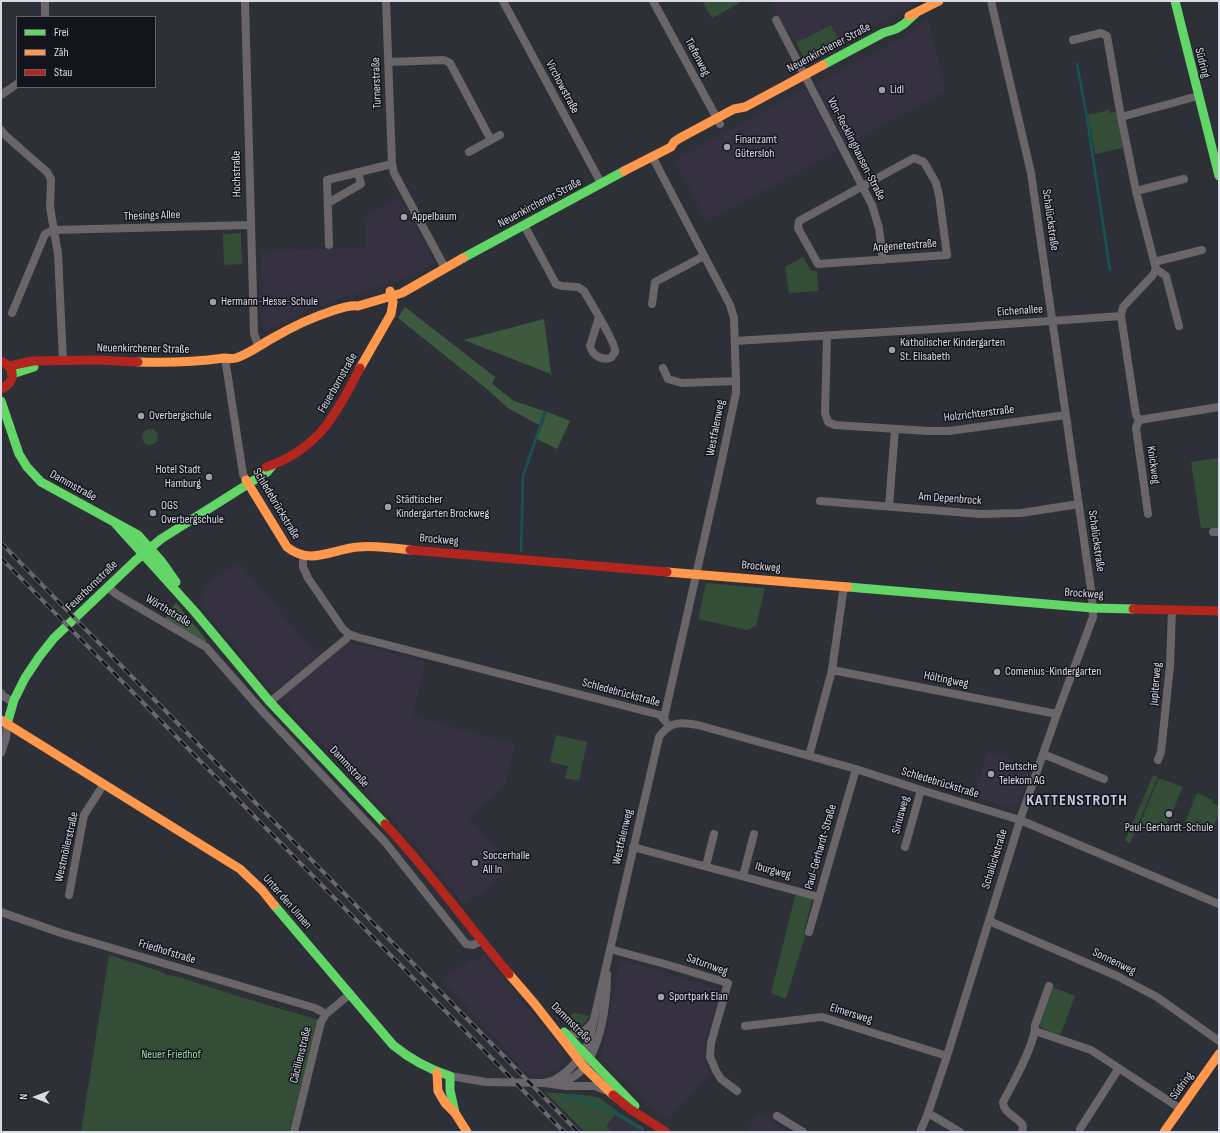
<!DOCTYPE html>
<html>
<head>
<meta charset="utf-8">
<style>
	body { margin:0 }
	#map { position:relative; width:1220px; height:1133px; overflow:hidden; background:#2e3038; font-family:"Sofia Sans Condensed",sans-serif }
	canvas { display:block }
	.frame { position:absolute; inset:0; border:2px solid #d9dbe6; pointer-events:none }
	.legend { position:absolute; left:16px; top:16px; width:140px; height:72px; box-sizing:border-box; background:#14151c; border:1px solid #63646d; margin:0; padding:5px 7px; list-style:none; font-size:12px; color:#d9dbe6 }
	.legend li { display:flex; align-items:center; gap:8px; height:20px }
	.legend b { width:20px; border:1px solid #63646d }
	.north { position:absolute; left:16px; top:1077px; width:40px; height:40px; -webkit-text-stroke:3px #14151c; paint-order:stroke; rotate:271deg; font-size:11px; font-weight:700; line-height:16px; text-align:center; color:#d9dbe6 }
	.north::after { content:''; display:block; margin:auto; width:14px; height:18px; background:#d9dbe6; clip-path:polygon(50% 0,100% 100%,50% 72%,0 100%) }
</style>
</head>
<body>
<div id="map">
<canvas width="1220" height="1133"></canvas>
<div class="frame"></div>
<ul class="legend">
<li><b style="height:5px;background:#63d668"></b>Frei</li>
<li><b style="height:5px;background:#ff974d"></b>Zäh</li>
<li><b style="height:5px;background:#b3261e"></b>Stau</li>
</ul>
<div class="north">N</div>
</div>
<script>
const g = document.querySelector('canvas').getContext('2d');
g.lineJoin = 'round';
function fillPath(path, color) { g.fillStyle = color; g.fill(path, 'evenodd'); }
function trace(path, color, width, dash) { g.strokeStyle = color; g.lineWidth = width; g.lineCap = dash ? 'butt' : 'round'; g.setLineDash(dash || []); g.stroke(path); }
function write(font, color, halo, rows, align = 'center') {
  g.font = font + ' "Sofia Sans Condensed",sans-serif'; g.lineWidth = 3; g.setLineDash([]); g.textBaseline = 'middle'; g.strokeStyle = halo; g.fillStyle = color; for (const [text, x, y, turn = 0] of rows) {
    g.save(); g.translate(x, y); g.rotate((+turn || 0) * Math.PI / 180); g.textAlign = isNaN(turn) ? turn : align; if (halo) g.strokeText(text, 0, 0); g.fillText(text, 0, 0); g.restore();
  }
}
const commercial = new Path2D(`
	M779,1h142l-115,61 -15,-28 -8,-8 -11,-21z
	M927,18l18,73 -99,54 -31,-61 93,-49z
	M805,89l33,61 -131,71 -33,-60z
	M400,197l35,66 -22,12 -24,9 -54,16 -26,10 -44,21 -2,-1 -2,-78 106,-5 -2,-23 -3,-6z
	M240,563l77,94 -42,34h-4l-63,-77 -9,-15 14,-20z
	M348,642l78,20 -14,54 103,28 -11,42 -35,32 41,51 -46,36 -47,-59 -138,-148z
	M987,753l45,13 -14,37 -6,5 -38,-11z
	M484,956l78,93 2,11 -2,5 -5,4 -22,6h-7l-86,-97 32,-19 2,3z
	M621,959l95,30 3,7 -14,47v15l5,16 -43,45 -26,-22 -23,-22 -13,-13 -3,-5v-6z
	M758,1114l29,18h-41z
	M615,1115l27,16 2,-1 3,2h-37l1,-1 -5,-3z`);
const green = new Path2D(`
	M702,1h37l1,2 -28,15z
	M831,25l9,17 -34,19 -10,-18z
	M1109,110l1,3 6,-1 7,36 -28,6 -7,-39z
	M241,233l1,31 -18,1 -1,-31z
	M803,257l8,14h6l1,20 -29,2 -4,-26z
	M142 437a8 8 0 1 1 16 0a8 8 0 1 1-16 0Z
	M1219,458v70h-18l-10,-66z
	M706,583l59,5 -9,38 -9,4 -49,-11z
	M556,735l31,7 -8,39 -14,-3 3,-12 -18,-4z
	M1153,775l5,2 -28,66 -5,-2z
	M1159,778l24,9 -20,46 -23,-10z
	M1197,793l16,7 -1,3 7,3v7l-8,20 -26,-11z
	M799,894l14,3 -9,35 2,1 -20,66 -15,-6 24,-97z
	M109,955l56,18 1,2 10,1 74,24 69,20 -30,112h-208z
	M1052,987l23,9 -15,39c-7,-3 -19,-4 -21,-12z
	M574,1013l15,3c-7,14 -15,14 -27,6z
	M545,1092l48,4 7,2 21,16 23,14v2l-2,1 -27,-16 -9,12 5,4 -1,1h-25z`);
const forest = new Path2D(`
	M405,307l90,70 -3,7 22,17 30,10 -5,14 -31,-17 -20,-18 -90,-72z
	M544,319l7,55 -87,-34z
	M547,412l23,9 -13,28 -20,-10z
	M176,603l31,38 -4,2 -38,-24z`);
const stream = new Path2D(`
	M1077,64l10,54 23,152
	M521,551l2,-75 22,-64
	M564,1099l8,-3 17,6 25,10 29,17`);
const street = new Path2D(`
	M45,1v16
	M245,1l9,332 4,13
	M386,1l6,163 2,9 51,95
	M503,1l98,182
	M653,1l67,123
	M776,20l96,185 7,23 4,32
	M1073,40l28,-7 6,3 14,81 15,74 20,78 -3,6 -30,32 -2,9 15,99 3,5
	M388,62l56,-2 6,3 41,77
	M1,95l16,-11
	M1121,117l77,-21
	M1,130l5,6 41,36 4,7 -1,28 8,47 5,106
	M469,152l31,-17
	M652,156l78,149 4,13 2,63v12l-15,71 -57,254
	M914,158l10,4 12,21 3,12 8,60 -129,9 -20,-36 1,-7z
	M1136,191l48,-12
	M328,203l33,-19 -3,-12
	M524,225l32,59 6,2 16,1 6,4c5,9 33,54 31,61 0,0 -3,4 -3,5 -9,5 -20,-2 -22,-11l9,-29
	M329,245l-2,-65 65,-16
	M1154,262l48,-12
	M1156,269l10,7 13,50
	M652,304l3,-22 49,-26
	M12,313l33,-79 8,-4 197,-5
	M827,336l-2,77 3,9 7,3 93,6h21l117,-16
	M735,341l216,-13 170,-12
	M225,358l18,116 3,6
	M663,368l5,11 14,4 54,-2
	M1139,420l-3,8 12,86
	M1139,420l80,-13
	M820,501l160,13 41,-1 58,-9
	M889,506l6,-77
	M1213,532h6
	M303,557v10l5,11 35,51 6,5 8,3 303,78 6,7
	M108,587l8,7 90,53 57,65 122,130 81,102 7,1 8,-4
	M832,670l225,44
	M1,693l2,3 10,6
	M270,702l76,-63 3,-5
	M1,753l5,-15 1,-14
	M1043,754l61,25
	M809,756l23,-86 12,-84
	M1158,760l3,-8 9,-86 2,-56
	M633,847l186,50
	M905,847l16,-57
	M706,866l8,-32
	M743,876l11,-42
	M69,895l15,-80 20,-31
	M1,912l60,21 254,75 11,6
	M989,921l128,55 40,21 62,44
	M809,932l47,-163
	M610,949l62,17 56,17 -17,60 -1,14 6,14 5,8 16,12
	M745,1026l77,-9 125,39
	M1035,1031l56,19 90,59
	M565,1033c13,4 20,-1 27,-10
	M450,1076l36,6 58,1 22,3h29l10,4
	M544,1083c4,-1 8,-2 12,-4 14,-8 27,-23 33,-38l70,-304c11,-16 21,-15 39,-12l158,44 65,21 99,30 199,84
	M557,1084c9,-3 17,-6 24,-13 20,-23 26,-67 26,-97
	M928,1113l32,19
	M777,1116l26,16
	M1080,1129l39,-61
	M294,1132l27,-110 5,-8 24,-20
	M920,1132l8,-19 19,-57 75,-242 35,-100 36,-97 -1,-21 -61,-423 -40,-172
	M1022,1132l1,-5 -1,-3c-6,-7 -19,-12 -19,-22 9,-17 33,-59 32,-77l14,-39`);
const fast = new Path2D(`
	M1175,1l44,175
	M823,65l60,-32 13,-4 8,-5 11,-10
	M463,258l161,-87
	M12,374l22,-7
	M1,401l18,53 8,13 14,15 97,53 24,27 14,20
	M114,522l81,90 75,90 115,122
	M848,587l245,21 40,1
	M7,724l7,-24 11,-22 14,-21 15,-19 81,-77 26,-22 106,-67 5,-6
	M274,905l119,140c17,14 35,24 57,31v14l5,23
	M564,1032l71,74`);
const slow = new Path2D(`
	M909,16l30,-15
	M624,171l47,-24 3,-5 6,-4 54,-29 11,-2 78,-42
	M138,362c29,1 57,0 86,-4 4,0 8,1 12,0 12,-4 23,-12 35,-19 19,-11 39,-21 61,-28 9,-3 17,-6 26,-5l44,-13 61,-35
	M360,368l31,-54 2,-12 -3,-11
	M246,480l41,67c24,19 45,2 71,0 17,-2 35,1 52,3
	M667,572l181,15
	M1,720l239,149 22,21 12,15
	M509,974l25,29 50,64 29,28
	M437,1073l1,18 7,12 10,10 12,19
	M1164,1132l55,-78`);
const jam = new Path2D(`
	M1,361c15,7 15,21 0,28
	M9,366l24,-5 62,-1 43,2
	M266,467c26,-8 52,-27 66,-50 11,-15 19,-32 28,-49
	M410,550l257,22
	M1133,609l86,2
	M385,824c44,47 82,100 124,150
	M613,1095l17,14 36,23`);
const rail = new Path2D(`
	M1,543l577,589
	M1,558l563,574`);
const markers = [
	[882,90,4,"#9d9fa9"],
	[727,147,4,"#9d9fa9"],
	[404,217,4,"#9d9fa9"],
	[213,302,4,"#9d9fa9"],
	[892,350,4,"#9d9fa9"],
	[141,416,4,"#9d9fa9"],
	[209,477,4,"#9d9fa9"],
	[388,507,4,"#9d9fa9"],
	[153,513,4,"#9d9fa9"],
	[997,672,4,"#9d9fa9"],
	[991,774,4,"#9d9fa9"],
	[1169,814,4,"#9d9fa9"],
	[475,863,4,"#9d9fa9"],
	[661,997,4,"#9d9fa9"]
];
const streetNames = [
	["Neuenkirchener Straße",829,48,-28],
	["Tiefenweg",697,57,62],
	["Südring",1202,63,76],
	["Turnerstraße",377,83,-92],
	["Virchowstraße",562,87,62],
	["Von-Recklinghausen-Straße",856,149,63],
	["Hochstraße",237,174,-91],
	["Neuenkirchener Straße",540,203,-28],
	["Thesings Allee",152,216,-2],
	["Schalückstraße",1050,220,82],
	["Angenetestraße",905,246,-4],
	["Eichenallee",1020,311,-4],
	["Neuenkirchener Straße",143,349,1],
	["Feuerbornstraße",338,383,-60],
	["Holzrichterstraße",979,414,-7],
	["Westfalenweg",716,428,-79],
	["Knickweg",1153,465,82],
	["Dammstraße",73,486,29],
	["Am Depenbrock",950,499,4],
	["Schledebrückstraße",276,504,59],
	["Brockweg",439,540,5],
	["Schalückstraße",1096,541,82],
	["Brockweg",761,567,5],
	["Feuerbornstraße",92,586,-44],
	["Brockweg",1084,594,4],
	["Wörthstraße",168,611,31],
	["Höltingweg",946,680,11],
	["Jupiterweg",1156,684,-85],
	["Schledebrückstraße",621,693,15],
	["Dammstraße",349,767,47],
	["Schledebrückstraße",940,783,17],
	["Siriusweg",901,815,-75],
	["Westfalenweg",623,837,-77],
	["Westmöllerstraße",67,847,-77],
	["Paul-Gerhardt-Straße",821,847,-74],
	["Schalückstraße",995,859,-73],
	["Iburgweg",773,871,15],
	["Unter den Ulmen",287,902,49],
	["Friedhofstraße",167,952,17],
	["Sonnenweg",1114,962,26],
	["Saturnweg",707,965,20],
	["Elmersweg",851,1014,17],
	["Dammstraße",571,1023,45],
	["Cäcilienstraße",301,1055,-76],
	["Südring",1182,1086,-54]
];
const poiNames = [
	["Lidl",890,90],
	["Finanzamt",735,140],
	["Gütersloh",735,154],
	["Appelbaum",412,217],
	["Hermann-Hesse-Schule",221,302],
	["Katholischer Kindergarten",900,343],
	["St. Elisabeth",900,357],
	["Overbergschule",149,416],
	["Hotel Stadt",201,470,"right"],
	["Hamburg",201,484,"right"],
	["Städtischer",396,500],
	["Kindergarten Brockweg",396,514],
	["OGS",161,506],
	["Overbergschule",161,520],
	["Comenius-Kindergarten",1005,672],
	["Deutsche",999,767],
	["Telekom AG",999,781],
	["Paul-Gerhardt-Schule",1169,828,"center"],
	["Soccerhalle",483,856],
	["All In",483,870],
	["Sportpark Elan",669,997]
];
const parkNames = [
	["Neuer Friedhof",171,1055]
];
const districtNames = [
	["KATTENSTROTH",1077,801]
];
fillPath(commercial, '#363141');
fillPath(green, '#334d36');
fillPath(forest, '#3d5a3f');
trace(stream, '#165556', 2.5);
trace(street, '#6a6568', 8);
trace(fast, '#63d668', 9);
trace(slow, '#ff974d', 9);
trace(jam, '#b3261e', 9);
trace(rail, '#6a686d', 4);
trace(rail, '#14151c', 2.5, [8]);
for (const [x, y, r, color] of markers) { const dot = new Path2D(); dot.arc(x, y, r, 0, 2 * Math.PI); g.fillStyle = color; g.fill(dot); trace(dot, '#14151c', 1.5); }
write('12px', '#d9dbe6', '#14151c', streetNames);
write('12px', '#d9dbe6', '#14151c', poiNames, 'left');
write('12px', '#9dd6a0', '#14151c', parkNames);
g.letterSpacing = '1px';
write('bold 16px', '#c6c9df', '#14151c', districtNames);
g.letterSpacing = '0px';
</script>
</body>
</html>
